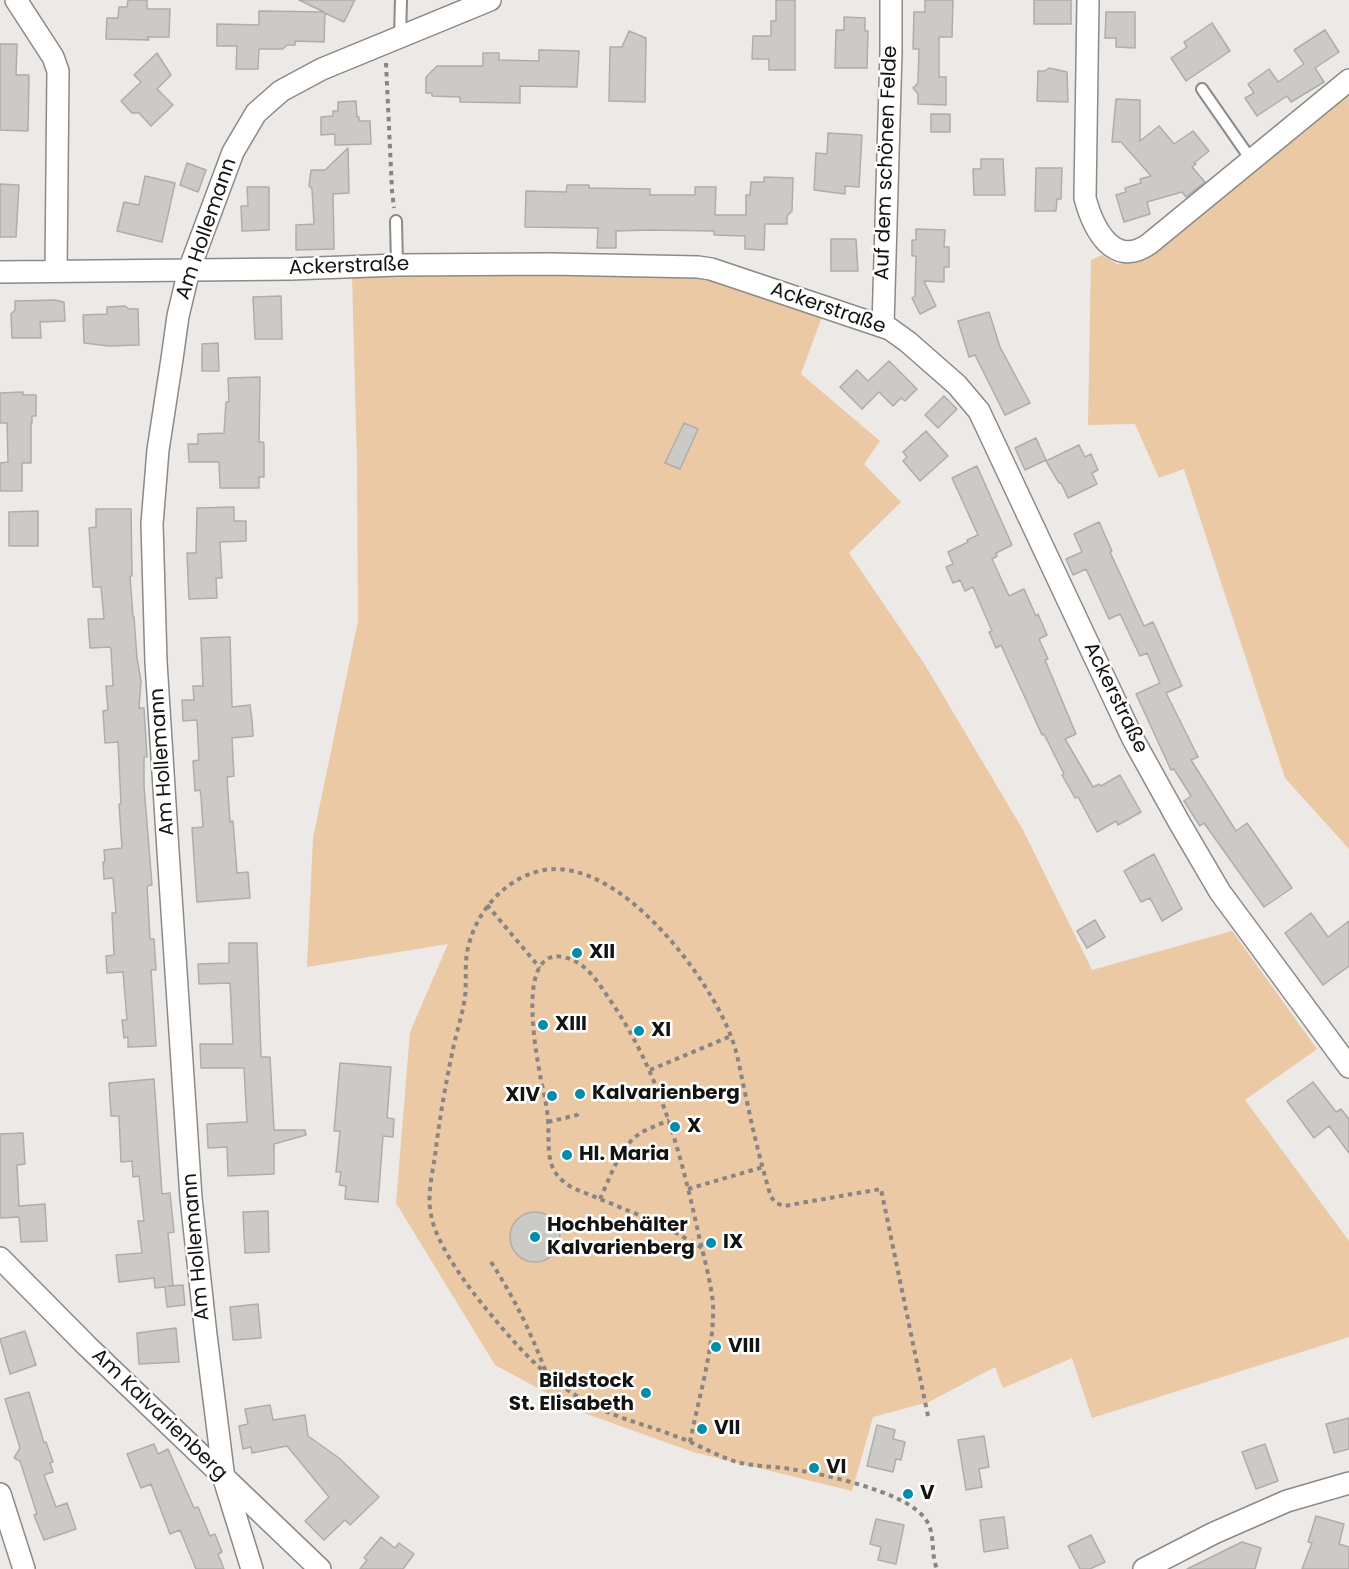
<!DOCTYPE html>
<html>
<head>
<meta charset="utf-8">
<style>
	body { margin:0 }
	canvas { display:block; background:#ece9e6 }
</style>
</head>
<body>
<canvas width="1349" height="1569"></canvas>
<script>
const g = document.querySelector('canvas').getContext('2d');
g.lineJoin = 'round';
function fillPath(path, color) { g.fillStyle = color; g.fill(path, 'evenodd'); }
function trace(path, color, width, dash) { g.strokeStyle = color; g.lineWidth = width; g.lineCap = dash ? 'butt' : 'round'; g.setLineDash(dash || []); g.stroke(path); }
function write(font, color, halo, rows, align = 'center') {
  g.font = font + ' Poppins,sans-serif'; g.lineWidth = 5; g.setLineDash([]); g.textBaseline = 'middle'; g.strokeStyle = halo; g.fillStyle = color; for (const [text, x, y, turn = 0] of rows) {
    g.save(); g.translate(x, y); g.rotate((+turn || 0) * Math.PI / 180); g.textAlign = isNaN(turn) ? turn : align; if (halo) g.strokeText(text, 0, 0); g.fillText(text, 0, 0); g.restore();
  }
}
const green = new Path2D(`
	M1349,92v757l-64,-71 -101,-309 -25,9 -24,-54 -47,1 3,-165 11,-5 15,9 26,-5z
	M537,273l167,3 119,38 -22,60 79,67 -16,23 37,38 -52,51 76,112 98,165 69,140 140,-39 85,118 -72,51 104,141v96l-257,81 -20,-60 -69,30 -8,-21 -66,35 -56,15 -21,74 -159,-39 -109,-39 -89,-48 -99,-162 14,-171 38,-88 -141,23 6,-129 45,-217 -1,-157 -5,-189z`);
const building = new Path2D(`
	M128,0h19v9h23l-1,28h-22l2,3 -43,-1 1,-21h11l1,-11h8z
	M299,0h56l-11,22 -19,-9 -1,29 -29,-1v4h-8l-4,4h-24l-1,20h-22l1,-23h-20v-22l42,1v-14l65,1z
	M776,0h19v70h-26v-11h-17l1,-23h18v-15h5z
	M925,0h28l-1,37h-13v40h7v28l-28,-1v-10l-5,-6 5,-5 1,-34h-6l1,-37h11z
	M1034,0h37v24h-37z
	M1106,12h29v36l-19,-1v-9h-11z
	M844,17l21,1v13h3l-1,37h-32l1,-38h8z
	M1212,23l18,28 -44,30 -15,-23 16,-11 -3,-5z
	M1325,30l14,22 -24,16 9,14 -33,20 -4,-6 -30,20 -12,-18 9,-5 -6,-9 21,-15 9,13 26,-18 -10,-14z
	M629,31l17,7 -1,64 -36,-1 1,-54h12z
	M0,44h17l-1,31h13l-1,56 -28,-1z
	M539,50l40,1 -2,36 -57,-1v17l-60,-1v-5l-28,-1v-3h-6v-16l11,-11h46v-13h16v7l40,1z
	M157,53l14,22 -14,14 16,16 -22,21 -12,-13h-7l-11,-12 20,-19 -7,-7z
	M1049,68l18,4 1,30 -31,-1 1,-30h7z
	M1116,99l24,1v41l19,-15 15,18 19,-13 16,20 -15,12 2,1 -4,3 13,15 -19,15 -4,-5 -35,10 3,12 -26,8 -8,-27 10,-3 -1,-4 16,-5 -1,-4 11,-3 -30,-34h-9z
	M356,101l1,16h2v4h11l1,23 -36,1v-11l-14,1v-18l12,-1v-5h5v-9z
	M931,114h19v18h-19z
	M828,133l34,2 -3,52 -14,-1v8l-31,-4 2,-37 11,1z
	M348,148l1,45 -16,1 1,55 -38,1v-25l18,-1 -2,-35 -3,-3 2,-16h14z
	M981,159h22l2,36h-31l-1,-26h8z
	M187,163l19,7 -8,22 -18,-7z
	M1036,168h26l-1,31h-4l-1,12h-21z
	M145,176l30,7 -13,59 -45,-11 7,-29 15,3z
	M764,177l29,1 -1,33 -5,5v8h-22l-1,26 -19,-1v-13l-31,-1v-4l-64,-1 -34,1v17h-19l1,-20 -73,-1 1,-36 40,1 1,-7h22v3l61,1v6h45v-8h21l-1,28h31v-20h4l1,-13h13z
	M0,184l19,1 -3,52h-16z
	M247,187h22v43l-27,1 -1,-25h7z
	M916,229l29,1 -1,17h5v20h-5v15l-20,-1 12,25 -16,8 -8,-16 3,-2 1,-40h-4v-16h4z
	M831,239h25l2,32h-27z
	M281,296l1,43h-27l-2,-42z
	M55,300l9,2 1,19 -25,1 1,16h-29l-1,-24 4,-4v-9z
	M125,306l4,3h9l1,36 -30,1 -25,-3 -1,-28 24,-1v-7z
	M989,312l11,35 30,56 -25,12 -30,-60 -6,2 -11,-36z
	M218,343l1,28h-17v-27z
	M889,361l28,28 -12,12 -4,-3 -8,8 -14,-14 -17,17 -22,-22 17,-17 11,11z
	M260,377l-1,65h4l1,2v33h-5v11h-39l-1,-26h-30l-1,-18h10v-10l26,-1 2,-31h3l-1,-24z
	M23,392v3h13v21h-4v7h-1v40h-9v28h-22v-28l8,-1 -1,-39h-7v-30z
	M944,396l13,13 -19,19 -13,-13z
	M684,423l14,6 -18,40 -15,-6z
	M926,431l22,25 -28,25 -17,-20 4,-4 -4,-5z
	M1036,438l10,22 -21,10 -10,-22z
	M1079,445l6,12 6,-3 7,16 -6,3 5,11 -29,14 -7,-15h-2l-13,-22z
	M977,466l35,79 -16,8 1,3 -5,3 17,37 15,-7 12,27 2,-2 9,21 -8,4 9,20 -3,1 31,74 -11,5 28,48 6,-3 2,2 19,-11 21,37 -23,13 -2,-4 -19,11 -19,-35 -3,1 -13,-23 2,-1 -20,-40 -2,1 -41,-90 -5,3 -7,-16 3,-1 -19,-44 -8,4 -5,-11 -7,3 -7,-16 7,-3 -5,-12 20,-10 -1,-2 11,-5 -26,-57z
	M234,507v14h12v20l-26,1 2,36h-6l1,20 -28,1 -2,-46h9l1,-45z
	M96,509h35l1,67h-2l3,41h1l3,41 4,23 -2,27h5l3,49h-3v29l8,99 -5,1 3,53h4l2,31h-5l5,76 -28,1v-10l-4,1 -2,-18h5l-4,-48 -16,1 -1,-17 8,-1 -2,-42h4l-3,-35 -9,1 -1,-17h2l-1,-12 18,-2 -3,-44h2l-3,-62 -13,1 -2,-32 5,-1 -2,-24h7l-2,-37 -1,-2 -20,1 -2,-29h16l-3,-32h-8l-4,-59 7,-1z
	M38,511v35h-29v-34z
	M1099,522l13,29 -2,1 34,74 9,-4 29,64 -16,7 32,64 -7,3 45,71 11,-8 45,65 -28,19 -60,-84 -4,3 -16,-25 7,-5 -17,-27 -3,1 -35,-76 24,-11 -13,-30 -7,3 -20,-42 -11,5 -23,-50 -13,6 -7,-16 16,-7 -8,-18z
	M230,637l2,70 18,-2 2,15 1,16 -21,2 2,38 -7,1 3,45 3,-1 4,52 11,-1 2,26 -53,4 -5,-74 11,-1 -2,-31 -1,-6 -5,1 -2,-30 6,-1 -2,-40 -14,1 -1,-21h12l-1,-14h10l-2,-48z
	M1154,854l28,55 -20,12 -12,-23 -9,4 -17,-31z
	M1311,913l17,24 21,-16v45l-26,19 -38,-52z
	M1095,920l10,17 -18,11 -10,-17z
	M229,943h28l4,114h9l4,73h31l1,5 -32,9v30l-46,2 -1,-29 -19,1 -1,-24 40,-2 -3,-54h-43l-1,-24h33l-3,-61 -31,1 -1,-20 31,-1z
	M340,1063l51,4 -4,51 7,1 -1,18 -10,-1 -5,66 -33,-3 1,-13 -7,-1 2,-13h-5l4,-41h-6z
	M154,1079l8,115 8,-1 4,39 -6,1 5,53h-5l15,-1 2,20 -18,2 -2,-20 -10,1 -1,-10 -35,4 -3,-27 26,-2 -4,-32h6l-5,-45 -6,1 -1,-16 -11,1 -2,-46h-8l-2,-33z
	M1313,1082l23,30 5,-3 8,10v34l-20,-27 -15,12 -27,-37z
	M23,1133l2,31 -8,1 2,41 26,-2 2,37 -26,1 -2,-25 -19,1v-84z
	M268,1211l1,41 -24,1 -2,-41z
	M510 1237a25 25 0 1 1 50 0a25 25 0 1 1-50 0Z
	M258,1304l3,34 -28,2 -3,-33z
	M176,1328l3,34 -40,2 -2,-31z
	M25,1331l11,34 -26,9 -10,-35z
	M29,1392l15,51 2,-1 7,20 -3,1 3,9 -9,3 12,32 11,-4 9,26 -32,11 -10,-25 3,-1 -17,-53 -6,-3 6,-10 -15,-49z
	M270,1405l3,15 32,-5 3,21 31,22 40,39 -29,28 -5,-5 -21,20 -19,-19 24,-24 -42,-51 -35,7 -1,-6 -8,2 -4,-23 9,-2 -3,-15z
	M1349,1418v31l-15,4 -8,-29z
	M877,1425l18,5 -2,9 12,3 -4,18 -5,-1 -3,13 -26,-6z
	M984,1436l5,31 -10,2 3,18 -16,3 -8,-50z
	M154,1444l4,10 10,-5 26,59 4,-1 12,29 5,-2 7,18 -4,2 6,15h-28l-16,-39 -10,4 -19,-50 -10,4 -14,-34z
	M1265,1444l13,37 -22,8 -14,-37z
	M1316,1516l28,8 -5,20 10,3v22h-47l10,-26 -4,-1z
	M1004,1517l4,31 -24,4 -4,-32z
	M876,1519l28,6 -8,39 -18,-4 3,-13 -11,-3z
	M1091,1535l14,27 -15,7h-10l-12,-23z
	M381,1537l14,11 4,-5 15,11 -11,15h-43l7,-9 -3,-2z
	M1242,1542l19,6 -6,21h-68z`);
const path = new Path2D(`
	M386,63l6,128 2,17
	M487,905l53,63
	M650,1070l81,-34
	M548,1122l29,-7 3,-3
	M688,1189l75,-22
	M600,1199c10,-21 19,-51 39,-65 9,-6 20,-9 30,-14
	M491,1262c24,37 39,69 55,110
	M928,1416l-47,-227 -97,17 -8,-3 -5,-6c-10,-33 -18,-66 -25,-100 -5,-20 -7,-39 -14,-58 -22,-62 -113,-182 -188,-169 -37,7 -66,39 -75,74 -6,20 -1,39 -5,59 -3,17 -9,34 -12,51 -7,33 -13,68 -17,102 -3,19 -8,40 -4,59 5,28 34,68 52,90 37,45 67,81 122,106 23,10 47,16 70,25 21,7 41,20 62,26 18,5 40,4 59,8 32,5 102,21 125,44 17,16 8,36 16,55
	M690,1442c8,-42 25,-96 23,-138 -2,-21 -8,-43 -13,-63 -18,-84 -40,-169 -90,-241 -11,-16 -21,-34 -40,-41 -58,-22 -33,100 -28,126 3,12 5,23 6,35 2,30 -5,51 25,68l88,36 41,24`);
const lane = new Path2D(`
	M400,37l1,-37
	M1202,89l50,72
	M396,221l1,44`);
const street = new Path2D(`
	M16,0l37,57 5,14 -2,200
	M1088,0l-3,198c8,30 28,71 64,46l200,-164
	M0,272l291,-3 106,-4 154,-1 147,3 13,2 179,60 18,13 49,43 22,26 154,328 46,83 41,70 129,175
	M883,326l8,-275v-51
	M0,1258l87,88 233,223
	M0,1494l24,75
	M252,1569l-28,-90 -18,-144 -15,-137 -23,-347 -12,-189 -4,-138 6,-74 14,-91 6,-43 11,-46 44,-118 23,-39 25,-22 41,-22 168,-69
	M1144,1569l70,-36 73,-32 62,-18`);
const markers = [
	[577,953,6,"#018caa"],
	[543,1025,6,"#018caa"],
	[639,1031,6,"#018caa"],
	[580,1094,6,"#018caa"],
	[552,1096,6,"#018caa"],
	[675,1127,6,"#018caa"],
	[567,1155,6,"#018caa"],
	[535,1237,6,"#018caa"],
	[711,1243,6,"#018caa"],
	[716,1347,6,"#018caa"],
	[646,1393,6,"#018caa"],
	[702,1429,6,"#018caa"],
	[814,1468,6,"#018caa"],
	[908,1494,6,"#018caa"]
];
const streetNames = [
	["Auf dem schönen Felde",887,163,-88],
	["Am Hollemann",207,229,-71],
	["Ackerstraße",349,267,-2],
	["Ackerstraße",828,309,19],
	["Ackerstraße",1115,698,64],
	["Am Hollemann",163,762,-94],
	["Am Hollemann",197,1247,-95],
	["Am Kalvarienberg",159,1415,44]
];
const poiNames = [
	["XII",589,953],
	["XIII",555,1025],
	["XI",651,1031],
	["Kalvarienberg",592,1094],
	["XIV",540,1096,"right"],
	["X",687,1127],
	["Hl. Maria",579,1155],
	["Hochbehälter",547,1226],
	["Kalvarienberg",547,1249],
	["IX",723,1243],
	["VIII",728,1347],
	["Bildstock",634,1382,"right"],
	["St. Elisabeth",634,1405,"right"],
	["VII",714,1429],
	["VI",826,1468],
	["V",920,1494]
];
fillPath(green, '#eac9a4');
fillPath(building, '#cccac7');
trace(building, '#afadaa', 1.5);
trace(lane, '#8c8a87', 14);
trace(street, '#8c8a87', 24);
trace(path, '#888684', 4, [4.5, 4.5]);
trace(lane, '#fff', 10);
trace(street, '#fff', 21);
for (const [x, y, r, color] of markers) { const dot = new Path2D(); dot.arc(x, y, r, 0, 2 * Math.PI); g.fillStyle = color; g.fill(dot); trace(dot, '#fff', 2); }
write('20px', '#131312', '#fff', streetNames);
write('bold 20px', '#131312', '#fff', poiNames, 'left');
</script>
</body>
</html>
